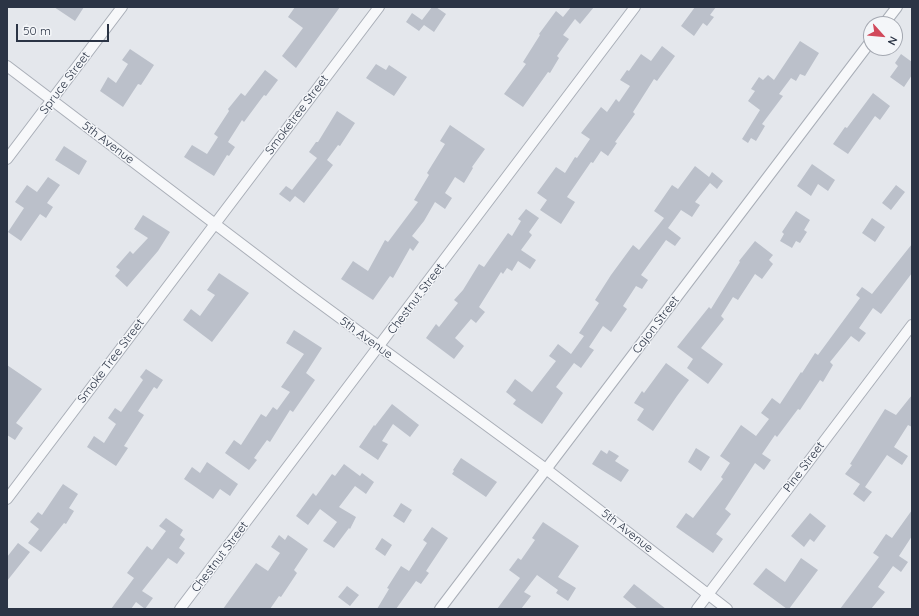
<!DOCTYPE html>
<html>
<head>
<meta charset="utf-8">
<style>
	body { margin:0 }
	#map { position:relative; width:919px; height:616px; overflow:hidden; background:#e4e7ec; font-family:Quicksand,sans-serif }
	canvas { display:block }
	.frame { position:absolute; inset:0; border:8px solid #2b3445; pointer-events:none }
	.north { position:absolute; left:863px; top:16px; width:40px; height:40px; box-sizing:border-box; background:#f4f6f9; border:1px solid #a4a8b1; border-radius:50%; rotate:117deg; font-size:11px; font-weight:700; line-height:16px; text-align:center; color:#2b3445 }
	.north::after { content:''; display:block; margin:auto; width:14px; height:18px; background:#d1495b; clip-path:polygon(50% 0,100% 100%,50% 72%,0 100%) }
	.scale { position:absolute; left:16px; top:24px; width:93px; height:18px; box-sizing:border-box; border:2px solid #2b3445; border-top:0; padding-left:5px; font-size:12px; line-height:14px; white-space:nowrap; color:#2b3445; -webkit-text-stroke:3px #f4f6f9; paint-order:stroke }
</style>
</head>
<body>
<div id="map">
<canvas width="919" height="616"></canvas>
<div class="frame"></div>
<div class="north">N</div>
<div class="scale">50 m</div>
</div>
<script>
const g = document.querySelector('canvas').getContext('2d');
g.lineJoin = 'round';
function fillPath(path, color) { g.fillStyle = color; g.fill(path, 'evenodd'); }
function trace(path, color, width, dash) { g.strokeStyle = color; g.lineWidth = width; g.lineCap = dash ? 'butt' : 'round'; g.setLineDash(dash || []); g.stroke(path); }
function write(font, color, halo, rows, align = 'center') {
  g.font = font + ' Quicksand,sans-serif'; g.lineWidth = 3; g.setLineDash([]); g.textBaseline = 'middle'; g.strokeStyle = halo; g.fillStyle = color; for (const [text, x, y, turn = 0] of rows) {
    g.save(); g.translate(x, y); g.rotate((+turn || 0) * Math.PI / 180); g.textAlign = isNaN(turn) ? turn : align; if (halo) g.strokeText(text, 0, 0); g.fillText(text, 0, 0); g.restore();
  }
}
const building = new Path2D(`
	M54,7h30l-9,14z
	M295,7h45l-44,61 -14,-12 21,-28 -15,-11z
	M432,7h4l10,7 -12,18 -10,-7 -5,6 -13,-9 6,-9 10,7z
	M571,7h23l-14,17 -5,-5 -12,16 6,4 -12,17 2,2 -9,15 -2,-1 -25,35 -19,-13 22,-30 -3,-2 17,-27 -1,-1 17,-23 7,6z
	M695,7h21l-6,8 4,2 -7,9 -4,-3 -9,13 -13,-10z
	M800,41l19,12 -14,23 -5,-2 -4,7 -5,-3 -12,16 4,2 -21,28 3,2 -9,15 -5,-3 -3,5 -6,-4 18,-29 -12,-9 7,-10 -4,-2 8,-12 4,3 5,-5 6,5z
	M662,46l13,10 -18,25 -3,-2 -21,33 2,2 -20,28 2,1 -9,13 -7,-5 -8,12 -2,-1 -24,35 8,5 -14,22 -21,-14 7,-10 -10,-7 19,-26 9,6 10,-16 2,1 13,-19 -9,-6 20,-26 6,5 9,-13 3,3 11,-16 -10,-6 7,-10 2,1 12,-17 10,7z
	M130,49l24,16 -13,20 -3,-1 -15,23 -23,-16 8,-14 8,6 12,-19 -6,-4z
	M901,54l11,8v13l-8,12 -14,-10 8,-11 -3,-3z
	M376,64l10,6 3,-5 18,12 -13,19 -28,-18z
	M265,70l13,10 -12,16 -2,-1 -20,27 -2,-2 -14,22 7,5 -6,9 -2,-1 -13,21 -30,-19 8,-12 15,9 11,-17 -4,-3 15,-23 -1,-2 13,-16 4,3z
	M873,93l17,13 -10,14 -5,-4 -27,38 -15,-10 12,-17 2,1z
	M337,111l18,12 -15,23 -2,-1 -11,15 6,5 -29,38 -9,-7 -5,6 -11,-8 7,-8 6,4 25,-32 -8,-6 7,-10h2z
	M450,125l35,24 -13,18 1,1 -9,15 -9,-6 -10,16 7,5 -7,11 -10,-7 -11,19 -12,15 7,6 -6,9 -3,-3 -17,30 -3,-2 -17,24 -32,-21 12,-18 15,10 17,-31 3,2 30,-40 -4,-2 15,-25 -2,-2 18,-29 -5,-3z
	M64,146l23,15 -8,14 -24,-15z
	M812,164l23,16 -7,11 -10,-7 -7,12 -14,-10z
	M695,166l14,11 3,-5 11,9 -6,8 -7,-6 -15,19 5,3 -8,12 -11,-7 -13,18 13,10 -6,8 -9,-6 -25,35 7,5 -6,9 -6,-3 -13,20 4,3 -16,23 -8,-6 -14,21 5,3 -13,18 -7,-5 -18,24 7,6 -21,31 -29,-20 3,-4 -10,-8 9,-13 17,13 24,-31 -7,-5 9,-12 13,10 13,-18 -5,-3 20,-30 -4,-3 16,-25 22,-30 6,5 25,-32 -10,-7 18,-26 6,4z
	M48,177l12,8 -13,18 6,4 -7,11 -6,-4 -19,27 -13,-9 16,-24 -9,-6 12,-17 10,7z
	M896,185l9,7 -14,18 -9,-7z
	M526,209l13,9 -10,14 3,3 -11,15 15,10 -6,9 -12,-8 -6,10 -5,-3 -4,6 -2,-2 -22,35 6,5 -9,11 -5,-4 -16,19 9,8 -10,13 -28,-21 10,-14 3,3 19,-24 -4,-3 9,-10 16,-26 5,3 24,-34 4,3 9,-15 -3,-2z
	M796,211l14,9 -6,10 3,2 -7,11 -4,-2 -4,7 -12,-7 4,-7 -2,-2z
	M143,215l27,17 -12,19 -31,36 -12,-11 5,-6 -4,-3 14,-16 3,3 15,-16 -14,-9z
	M872,218l13,9 -10,15 -13,-9z
	M755,241l18,14 -4,5 4,4 -11,15 -7,-5 -17,26 -5,-3 -12,19 3,3 -23,29 22,16 -15,20 -21,-16 6,-9 -16,-12 32,-40 2,2 29,-47 -1,-1z
	M912,244v29l-31,41 -8,-6 -14,20 7,5 -7,9 -8,-6 -21,26 3,3 -10,17 -3,-2 -20,30 -2,-1 -21,28 -2,-2 -13,19 9,6 -7,10 -9,-7 -30,46 6,5 -15,20 7,5 -10,14 -37,-26 10,-14 7,5 30,-39 -2,-2 9,-14 -10,-7 21,-31 15,11 13,-17 -8,-6 11,-15 8,6 21,-32 1,1 13,-20 3,2 42,-57 -4,-3 6,-8 10,7z
	M219,273l30,20 -37,49 -29,-22 8,-11 9,7 15,-21 -8,-5z
	M294,330l28,18 -16,25 9,7 -22,32 -3,-2 -20,32 -3,-2 -13,18 3,2 -8,10 -24,-17 9,-13 7,5 20,-31 5,3 7,-10 4,3 13,-18 -9,-5 23,-33 -18,-11z
	M666,363l23,17 -12,16 -24,35 -16,-11 7,-11 -10,-6 8,-12 2,2z
	M7,365l35,24 -26,34 7,5 -8,12 -8,-5z
	M146,369l17,11 -6,9 -3,-2 -16,24 6,4 -20,31 4,2 -12,18 -29,-19 7,-11 10,7 12,-19 -8,-6 7,-10 6,4 22,-32 -3,-3z
	M912,395v32l-4,-2 -14,22 14,9 -6,9 -15,-10 -22,32 7,5 -8,10 -11,-8 7,-10 -15,-10 7,-9 -2,-1 35,-55 11,6z
	M392,404l27,21 -9,12 -17,-13 -11,17 6,3 -10,16 -19,-13 15,-22 1,1z
	M696,448l14,9 -9,14 -13,-9z
	M601,450l6,4 2,-4 10,6 -4,5 14,9 -8,12 -29,-18z
	M461,458l36,24 -11,15 -34,-23 2,-3 -1,-1z
	M207,462l31,22 -8,12 -10,-7 -7,10 -29,-20 8,-12 8,6z
	M344,464l16,12 2,-3 12,9 -8,12 -11,-8 -16,21 17,10 -6,12 -1,-1 -15,20 -11,-7 14,-19 -17,-13 -12,16 -12,-9 17,-23 3,3 16,-22 3,2z
	M63,484l15,10 -9,14 5,3 -8,13 -2,-1 -23,29 -13,-9 11,-14 -9,-7 8,-10 4,3z
	M401,503l11,7 -8,13 -11,-7z
	M912,510v26l-13,20 9,6 -7,10 -8,-6 -15,21 7,5 -14,17h-31l39,-52 -6,-4 13,-19 6,4z
	M810,513l16,13 -12,16 -4,-3 -6,8 -13,-11z
	M166,518l17,12 -3,5 5,4 -6,9 6,5 -8,11 -9,-6 -26,33 11,7 -8,11 -9,-7 -5,7h-20l23,-31 -7,-5 20,-27 5,4 14,-19 -7,-5z
	M543,522l36,24 -21,31 18,11 -8,13 -12,-8 2,-3 -21,-15 -13,17 7,4 -10,13h-24l23,-31 -11,-8 9,-12 3,2 14,-20 -3,-2z
	M432,527l16,11 -22,33 3,2 -8,11 -5,-3 -20,28h-19l12,-20 -2,-1 14,-22 8,5 18,-28 -4,-3z
	M279,535l6,5 3,-5 20,14 -14,21 3,3 -16,24 -2,-1 -9,13h-47l33,-46 12,8 12,-18 -9,-6z
	M382,538l10,7 -7,11 -10,-7z
	M18,543l12,9 -23,29v-24z
	M801,558l17,12 -29,39h-2l-34,-25 13,-16 19,14z
	M634,584l32,25h-28l-15,-12z
	M347,586l12,9 -9,11 -12,-9z`);
const street = new Path2D(`
	M884,24l13,-17
	M7,66l291,221 248,182 181,140
	M7,159l115,-152
	M7,499l372,-492
	M180,609l455,-602
	M440,609l431,-568
	M697,609l215,-284`);
const streetNames = [
	["Spruce Street",65,83,-53],
	["Smoketree Street",297,115,-53],
	["5th Avenue",108,143,37],
	["Chestnut Street",416,299,-53],
	["Cajon Street",656,325,-53],
	["5th Avenue",366,338,36],
	["Smoke Tree Street",111,361,-53],
	["Pine Street",804,467,-53],
	["5th Avenue",627,531,38],
	["Chestnut Street",220,557,-53]
];
fillPath(building, '#bbc0ca');
trace(street, '#a9aeb7', 12);
trace(street, '#f7f8fa', 10);
write('12px', '#2b3445', '#f4f6f9', streetNames);
</script>
</body>
</html>
